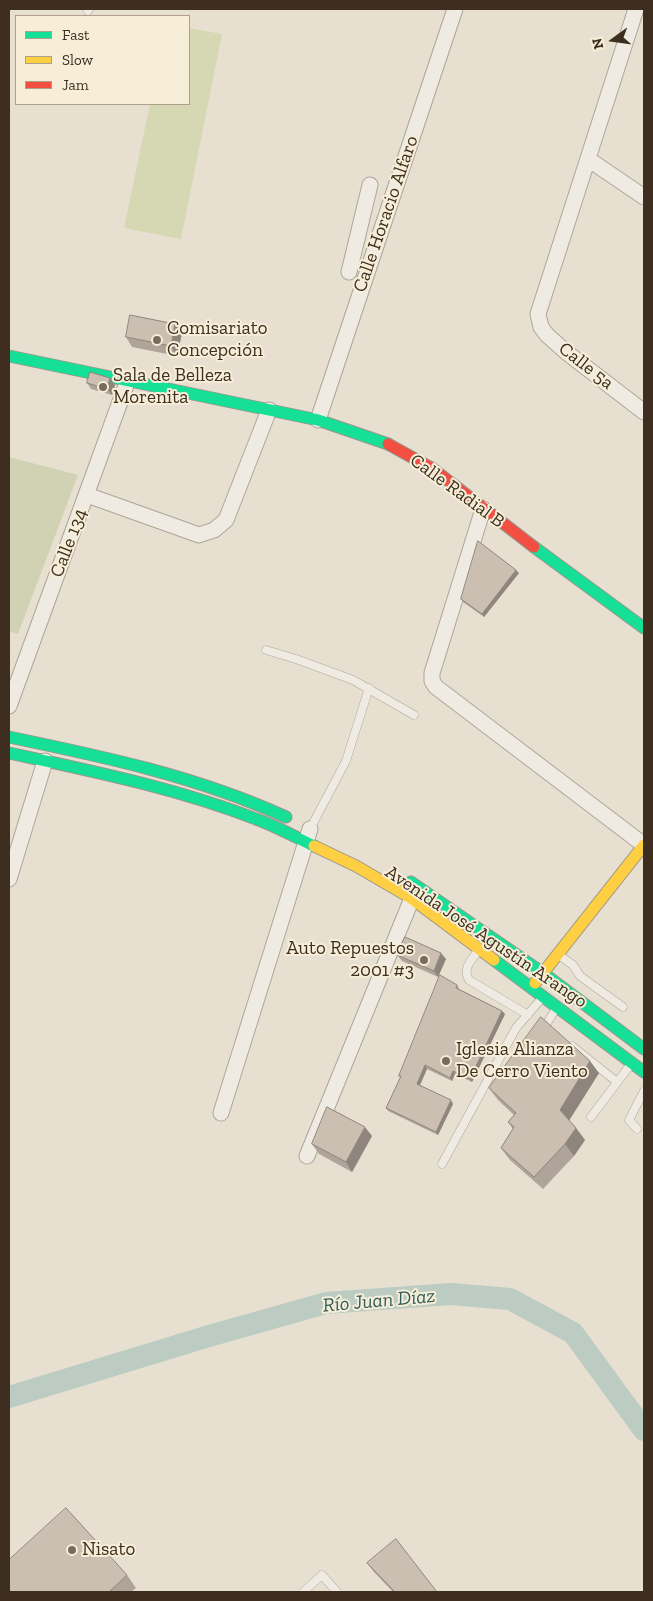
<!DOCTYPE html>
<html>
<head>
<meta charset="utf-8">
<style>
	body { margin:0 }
	#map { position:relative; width:653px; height:1601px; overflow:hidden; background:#e7e0d1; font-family:"Zilla Slab",serif }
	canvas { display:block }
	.frame { position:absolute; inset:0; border:10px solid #3d2e20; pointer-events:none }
	.legend { position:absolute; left:15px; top:15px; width:175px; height:90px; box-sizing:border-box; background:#f7eed8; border:1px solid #ada18e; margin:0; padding:6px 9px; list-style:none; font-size:15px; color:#3d2e20 }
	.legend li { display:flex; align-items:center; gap:10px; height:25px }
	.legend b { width:25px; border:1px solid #ada18e }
	.north { position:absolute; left:588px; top:15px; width:50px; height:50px; -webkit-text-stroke:4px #f7eed8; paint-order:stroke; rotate:256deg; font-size:14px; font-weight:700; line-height:20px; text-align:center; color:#3d2e20 }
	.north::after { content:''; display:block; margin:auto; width:18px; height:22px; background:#3d2e20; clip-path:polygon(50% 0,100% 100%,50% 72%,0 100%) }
</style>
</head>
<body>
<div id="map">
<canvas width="653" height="1601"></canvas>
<div class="frame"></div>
<ul class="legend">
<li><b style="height:6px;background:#16e098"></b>Fast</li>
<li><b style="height:6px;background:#ffcf43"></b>Slow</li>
<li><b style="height:6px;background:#f24e42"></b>Jam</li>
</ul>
<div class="north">N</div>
</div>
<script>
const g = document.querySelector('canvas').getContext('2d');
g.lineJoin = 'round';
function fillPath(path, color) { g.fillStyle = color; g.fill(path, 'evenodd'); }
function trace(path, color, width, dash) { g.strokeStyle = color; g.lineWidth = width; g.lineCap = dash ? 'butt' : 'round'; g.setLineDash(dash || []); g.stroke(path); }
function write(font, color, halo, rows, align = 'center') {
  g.font = font + ' "Zilla Slab",serif'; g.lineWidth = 4; g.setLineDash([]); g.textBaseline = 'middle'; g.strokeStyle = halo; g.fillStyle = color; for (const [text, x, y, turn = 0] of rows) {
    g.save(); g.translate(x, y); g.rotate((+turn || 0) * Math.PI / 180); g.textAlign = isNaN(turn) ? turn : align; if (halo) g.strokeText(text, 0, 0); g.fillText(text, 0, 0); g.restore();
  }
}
const green = new Path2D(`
	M189,28l33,6 -41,205 -57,-11 26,-124h39z`);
const cemetery = new Path2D(`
	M9,457l69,18 -60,159 -9,-3z`);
const river = new Path2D(`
	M9,1397l200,-61 117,-33 125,-9 59,5 63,34 71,97`);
const lane = new Path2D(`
	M88,11l1,-2
	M266,650l30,9 57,21 61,35
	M310,829l36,-68 23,-73
	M479,950c-7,9 -17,18 -10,30l59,35
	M559,955l14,10 7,11 43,31
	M542,1031l15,-24
	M572,1046l45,36
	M591,1117l40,-53
	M637,1129l-8,-9 15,-29
	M442,1164l74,-136 26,-30
	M303,1592l19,-17 15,17`);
const street = new Path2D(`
	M636,9l-98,305 3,13 6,8 19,17 78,60
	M588,159l56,38
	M349,272l21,-87
	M318,420l137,-411
	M87,495l112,40 15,-5 12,-10 43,-110
	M483,509l-51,164v8l4,6 208,158
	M9,706l119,-326
	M9,879l36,-118
	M221,1113l89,-284
	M307,1156l108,-265`);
const fast = new Path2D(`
	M9,356l309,64 70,24
	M534,547l110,81
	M9,737c96,20 187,39 277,80
	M9,753c83,18 167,35 247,66 20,7 39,18 58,27
	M411,882l132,91 101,76
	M494,960l150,112`);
const slow = new Path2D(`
	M314,846l42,20 55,32 83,62
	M535,983l109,-138`);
const jam = new Path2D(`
	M388,444l45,25 101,78`);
const wall = new Path2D(`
	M175,324l7,9 -5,23 -45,-9 -6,-10z
	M110,378l5,7 -3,10 -21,-6 -4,-6z
	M519,573l-35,44 -21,-15 -2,-3z
	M397,955l49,4 -8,18 -36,-16z
	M457,985l2,3v1l43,22 3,3 -33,68 -17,-8 -3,7 -25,-12 -7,16 33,19 -15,31 -50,-24 -2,-3 15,-30 -2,-2z
	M599,1073l-30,48 7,7 9,12 -11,16 -31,33 -33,-29 -9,-12 12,-19 -5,-7 6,-7 -16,-15 -9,-12z
	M372,1136l-20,36 -33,-18 -7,-10z
	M367,1563l70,29h-44l-19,-20z
	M127,1575l9,13 -5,4h-122z`);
const shadedWall = new Path2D(`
	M175,324l7,9 -5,23 -6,-10z
	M110,378l5,7 -3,10 -5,-6z
	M516,570l3,3 -35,44 -2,-3z
	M441,953l5,6 -8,18 -4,-6z
	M502,1011l3,3 -33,68 -2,-3z
	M590,1061l9,12 -31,49 -8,-12z
	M425,1065l2,4 -8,18 -2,-3z
	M453,1071l2,3 -3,7 -2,-3z
	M451,1100l2,4 -15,31 -2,-3z
	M365,1127l7,9 -20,36 -6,-10z
	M576,1128l9,12 -11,16 -9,-12z`);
const building = new Path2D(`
	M130,315l45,9 -4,22 -45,-9z
	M90,372l20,6 -3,11 -20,-6z
	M478,541l38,29 -34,44 -21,-15z
	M405,937l36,16 -7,18 -37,-16z
	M440,975l17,10 -1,3 46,23 -32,68 -17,-8 -3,7 -25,-13 -8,19 34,16 -15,32 -50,-24 15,-32h-2z
	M541,1017l49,44 -30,49 16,18 -11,16 -31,33 -33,-29 13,-21 -6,-5 8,-9 -27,-25z
	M327,1107l38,20 -19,35 -34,-18z
	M66,1508l61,67 -18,17h-100v-32z
	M396,1539l41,53h-42l-28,-29z`);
const markers = [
	[157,340,5,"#786c5e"],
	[103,387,5,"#786c5e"],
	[424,960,5,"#786c5e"],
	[446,1061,5,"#786c5e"],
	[72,1550,5,"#786c5e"]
];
const streetNames = [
	["Calle Horacio Alfaro",386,214,-71],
	["Calle 5a",586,366,38],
	["Calle Radial B",457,491,36],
	["Calle 134",69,543,-69],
	["Avenida José Agustín Arango",486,937,34]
];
const poiNames = [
	["Comisariato",167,329],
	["Concepción",167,351],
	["Sala de Belleza",113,376],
	["Morenita",113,398],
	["Auto Repuestos",414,949,"right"],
	["2001 #3",414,971,"right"],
	["Iglesia Alianza",456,1050],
	["De Cerro Viento",456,1072],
	["Nisato",82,1550]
];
const waterNames = [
	["Río Juan Díaz",379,1301,-5]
];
fillPath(green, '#d6d7b3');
fillPath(cemetery, '#d1d1b3');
trace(river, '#bcccc2', 22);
trace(lane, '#ada599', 9);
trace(street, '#ada599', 17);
trace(fast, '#9c958a', 13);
trace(slow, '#9c958a', 13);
trace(jam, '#9c958a', 13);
trace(lane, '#efebe3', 8);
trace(street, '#efebe3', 15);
trace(fast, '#16e098', 11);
trace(slow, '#ffcf43', 11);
trace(jam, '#f24e42', 11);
fillPath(wall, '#afa499');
fillPath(shadedWall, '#8e867d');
fillPath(building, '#cbbfb2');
trace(building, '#8e867d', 1);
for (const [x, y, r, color] of markers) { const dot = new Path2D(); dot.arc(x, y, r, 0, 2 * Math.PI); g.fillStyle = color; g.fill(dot); trace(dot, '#f7eed8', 2); }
write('19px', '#3d2e20', '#f7eed8', streetNames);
write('19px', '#3d2e20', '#f7eed8', poiNames, 'left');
write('italic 20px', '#2f5d5a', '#f7eed8', waterNames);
</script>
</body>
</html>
